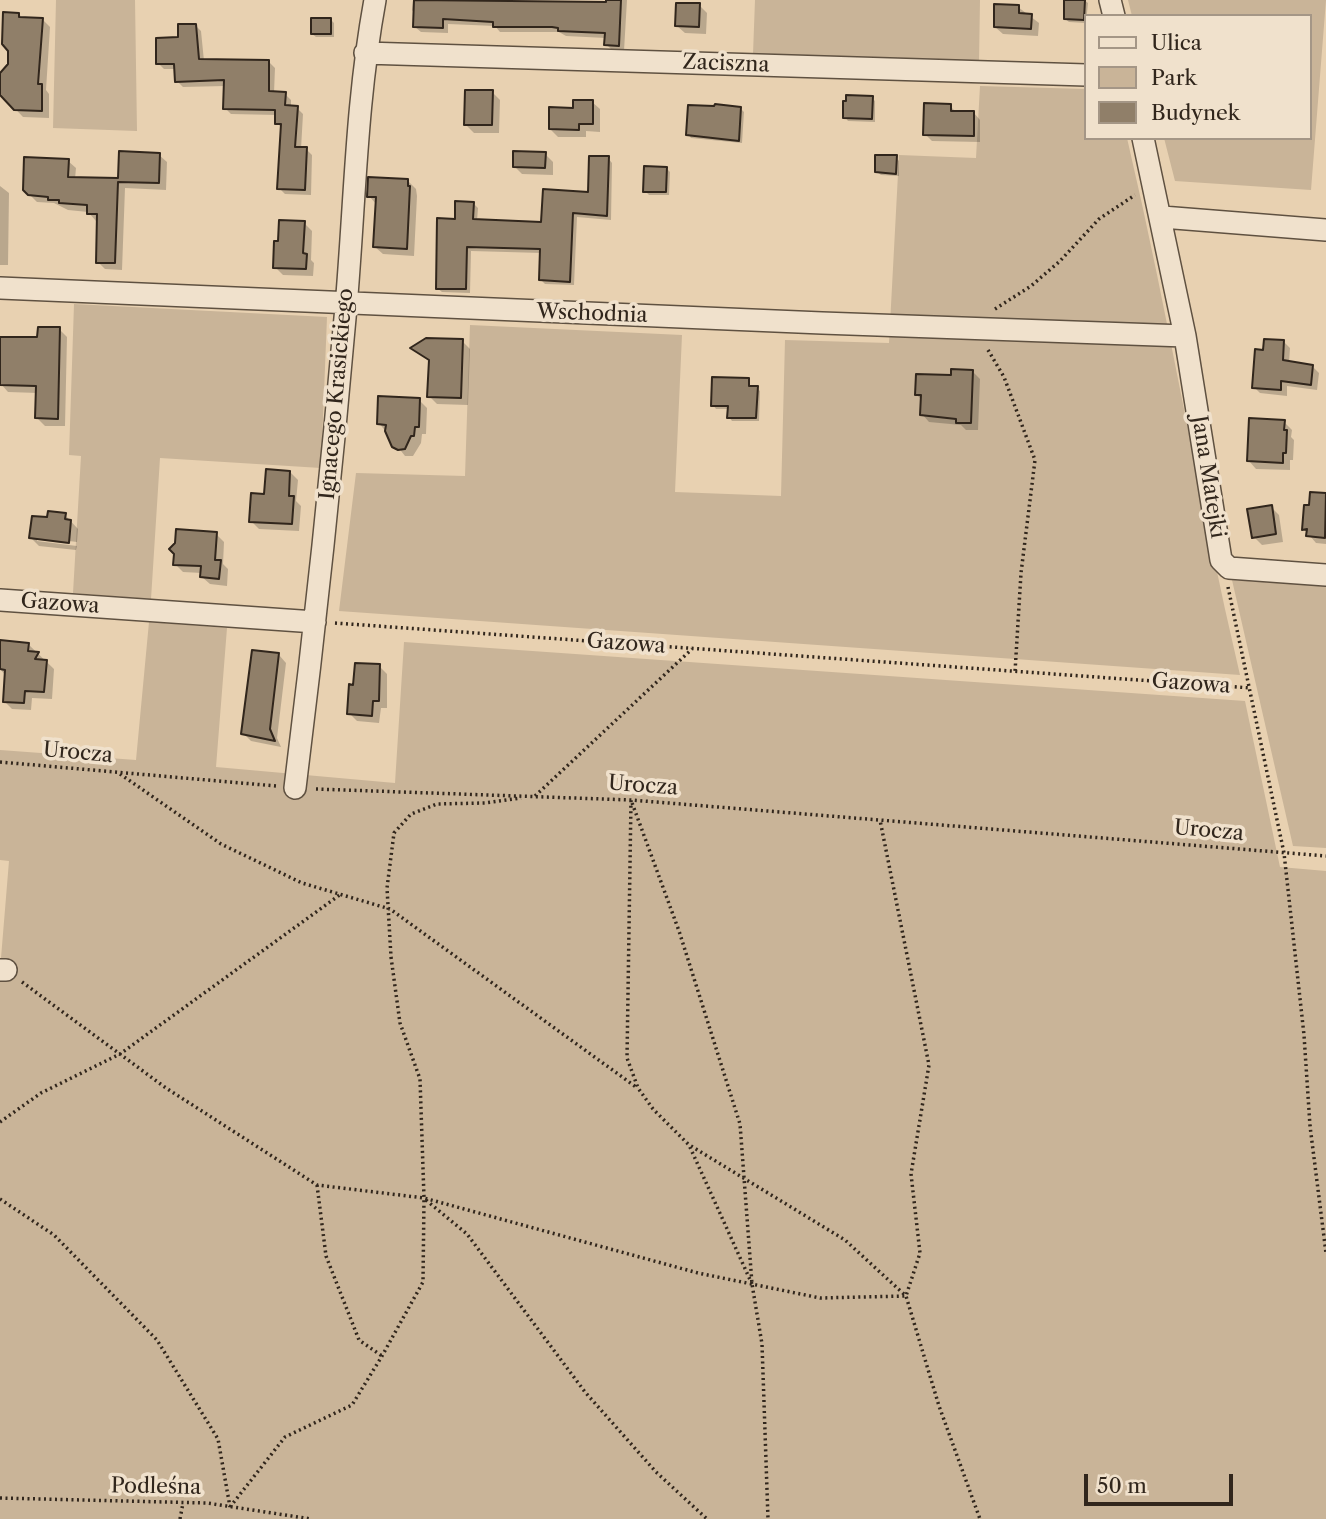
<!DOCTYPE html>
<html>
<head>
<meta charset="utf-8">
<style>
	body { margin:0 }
	#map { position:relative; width:1326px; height:1519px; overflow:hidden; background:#e8d1b1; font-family:"Libre Caslon Text",serif }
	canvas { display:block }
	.legend { position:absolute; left:1084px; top:14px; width:228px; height:126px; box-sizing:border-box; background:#f0e1cc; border:2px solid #a49686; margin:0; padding:9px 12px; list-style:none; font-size:21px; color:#31261c }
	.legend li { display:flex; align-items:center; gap:14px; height:35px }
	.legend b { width:35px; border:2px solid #a49686 }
	.scale { position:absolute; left:1084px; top:1474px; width:149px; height:32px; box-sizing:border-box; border:4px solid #31261c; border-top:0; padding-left:9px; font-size:21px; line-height:24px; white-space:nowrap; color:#31261c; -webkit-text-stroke:5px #f0e1cc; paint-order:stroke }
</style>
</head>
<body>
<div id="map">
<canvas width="1326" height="1519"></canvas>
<ul class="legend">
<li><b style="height:9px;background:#f0e1cc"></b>Ulica</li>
<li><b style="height:19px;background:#c9b498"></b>Park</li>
<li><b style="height:19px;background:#907f69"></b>Budynek</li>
</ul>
<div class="scale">50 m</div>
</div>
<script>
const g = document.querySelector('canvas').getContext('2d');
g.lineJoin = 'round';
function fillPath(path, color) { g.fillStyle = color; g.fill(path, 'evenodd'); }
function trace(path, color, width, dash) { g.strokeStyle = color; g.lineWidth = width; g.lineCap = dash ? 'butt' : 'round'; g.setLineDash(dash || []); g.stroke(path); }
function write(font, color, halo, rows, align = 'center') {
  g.font = font + ' "Libre Caslon Text",serif'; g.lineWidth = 7; g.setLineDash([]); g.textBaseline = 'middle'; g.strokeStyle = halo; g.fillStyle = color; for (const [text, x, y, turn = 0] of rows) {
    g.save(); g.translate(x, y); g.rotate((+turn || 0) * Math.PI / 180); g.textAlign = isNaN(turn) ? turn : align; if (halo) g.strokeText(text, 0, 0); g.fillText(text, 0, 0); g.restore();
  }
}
const green = new Path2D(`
	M56,0h79l2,131 -84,-3z
	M755,0h225l-1,62 -226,-8z
	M1128,0h198l-15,190 -136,-9 -11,-43h146v-122h-178z
	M980,86l106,3v49h41c42,178 71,359 113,537l-901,-64 17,-138 109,3 5,-151 212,10 -7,157 106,4 4,-156 104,3 10,-188 77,3z
	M74,304l253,13 -6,151 -161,-10 -9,141 -78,-6 8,-137 -12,-1z
	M1232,580l94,6v262l-33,-2z
	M149,622l78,6 -11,139 179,16 9,-141 841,59 35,166 46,4v648h-1326v-549l9,-109 -9,-1v-110l136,10z`);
const shadow = new Path2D(`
	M413,0l195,4v-4h19l-3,51 -12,-1 -6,-6v-6l-40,-2 -7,-4h-59l-5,-6 -47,-2v9l-27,-1 -6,-5v-13l-3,-4z
	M1066,0h18l4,3 -2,20 -17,-1 -4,-3z
	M699,5l8,8 -1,21 -21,-1 -8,-7z
	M1018,7l21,16 -1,13 -35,-2 -8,-7z
	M19,14l4,5h19l8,8 -4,63 3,4v24l-26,-1 -22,-23 9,-29z
	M330,19l4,4v14h-18l-4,-3z
	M195,25l6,6 3,30 65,1 6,6 -1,25 11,1 6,6v7l6,1 6,6 -2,35h5l6,6 -1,40 -26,-1 -6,-6 4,-59 -6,-6v-8l-46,-1 -6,-6v-22l-42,1 -6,-6 -1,-12h-12l-6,-6 22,-25z
	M492,92l8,8 -1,33h-25l-8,-8z
	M872,98l3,3v21l-27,-1 -3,-4z
	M592,102l8,7v23l-14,-1v6h-28l-8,-8 25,-19z
	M950,106l7,7h17l6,7v22l-48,-1 -7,-7z
	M741,109l3,3 -2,31 -51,-5 -3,-4z
	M545,154l8,8v13l-31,-1 -8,-8z
	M159,155l8,7 -1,28 -41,-2 -3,82 -17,-1 -7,-7 1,-41h-3l-8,-9 -20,-2 -14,-7 -17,-1 -13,-13 44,-28 8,7 -1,11 45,1z
	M896,157l3,4v15l-18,-1 -4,-3z
	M608,158l4,5 -1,57 -34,-3 -3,68 -29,-1 -4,-4 1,-27 -71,-2 -1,42 -28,-1 -5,-4 20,-67 16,-18 5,5 -1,13 66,3 47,-30z
	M666,168l4,4 -1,23h-20l-4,-4z
	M408,181l8,8 1,7 -3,60 -31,-2 -8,-7 2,-42 -8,-9z
	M0,186l9,7 -1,72h-8z
	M304,223l8,8 -1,29 3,3 -1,13 -30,-1 -8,-8z
	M59,329l8,8 -2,89h-20l-8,-8 1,-25 -30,-1 -7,-8 -1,-35 39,-10z
	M462,341l8,8 -2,56 -31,-1 -8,-8 1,-34 -18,-14z
	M1284,342l6,6 -1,15 23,3 7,7 -2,17 -30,-4v10l-27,-3 -6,-6 11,-36z
	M972,371l8,8 -2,51h-12l-5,-5 -32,-3 -7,-8v-14l-5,-5 36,-18z
	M748,380l3,7 6,1 3,3 -1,30h-27l-3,-4v-8h-13l-3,-4z
	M419,400l8,8 -1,26h-4l-1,9 -8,13h-8l-26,-33z
	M1284,422l8,8 -1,7 3,3 -1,20h-3v10l-34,-1 -7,-8z
	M290,472l8,8 -2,21 5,5 -2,25 -40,-2 -8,-8 14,-25z
	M1312,494l14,1v49l-10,-1 -12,-14z
	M1271,507l8,8 4,27 -21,3 -8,-8z
	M65,515l13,14 -1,13 -40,-5v4l40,5 -1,4 -37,-4 -8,-8 18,-19z
	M216,534l8,8 -1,22 5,5 -1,17 -17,-2 -8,-7v-4l-19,-1 -8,-8z
	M28,644l26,25 -2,30 -20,-1 -1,12 -19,-1 -8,-8 2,-25 -6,-7v-11z
	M279,655l7,8 -9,75 4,9 -30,-6 -8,-8z
	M379,666l8,8v34h-6l-2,15 -22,-2 -8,-8 6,-26z`);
const building = new Path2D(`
	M414,0l192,2v-2h15l-2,46 -15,-1 1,-12 -47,-2v-3l-6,-1h-59v-5l-50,-3v9l-30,-1z
	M1064,0h21l-1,20 -20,-1z
	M676,3h24l-1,24 -24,-1z
	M994,4l25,1v8l13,1 -1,15 -37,-2z
	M3,12l16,1v4l24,1 -5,66h4v27l-28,-1 -14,-15v-22l8,-9v-13l-6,-7z
	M311,18h20v16h-20z
	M178,24h18l3,35 70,1v31l17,1 -1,13 13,1 -3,41h12l-2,43 -28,-1 4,-65h-6v-14l-52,-1 1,-29 -49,2 -1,-18h-18v-26l22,-1z
	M465,90h28l-1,35h-28z
	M846,95l27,1 -1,23 -29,-1v-17h3z
	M573,100h20v24h-14v6l-30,-1v-22l24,1z
	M924,103l27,1v7h23v25l-51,-1z
	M715,104l26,3 -2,34 -53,-6 2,-30 26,1z
	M119,151l41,2 -1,30 -41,-1 -3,81h-19l1,-49h-10v-9l-28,-2v-3h-11v-3l-20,-2 -5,-5 1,-33 45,2 -1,18 50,1z
	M513,151l33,1 -1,16 -32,-1z
	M875,155h22l-1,19 -21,-2z
	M589,156h20l-2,60 -34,-3 -3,69 -31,-2 1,-31 -73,-2 -1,42h-30l1,-71 18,1v-18l19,1 -1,17 68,3 2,-33 45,3z
	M644,166l23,1 -1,25h-23z
	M368,177l40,2v7h2l-3,63 -34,-2 3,-50h-9z
	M279,220l26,1 -2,32 4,1 -1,15 -33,-1 1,-27h4z
	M38,327h22l-2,92 -23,-1 1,-32 -36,-1v-48h37z
	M426,338l37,1 -2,59 -34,-1 2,-37 -19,-12z
	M1264,339l20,1 -1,20 30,5 -2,20 -30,-4v9l-29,-2 3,-39 8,1z
	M951,369l22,1 -2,53h-15v-4l-36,-4 1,-20h-6l1,-21 35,1z
	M712,377l37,1v8h9l-2,32h-29l1,-12h-17z
	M378,396l42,2 -1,29h-4l-1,9h-3l-6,13 -7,1 -6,-3 -7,-16 1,-6 -9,-1z
	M1249,418l36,2 -1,10h3l-1,23h-3v10l-36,-2z
	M266,469l24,2 -1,25h5l-2,28 -43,-2 2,-29 13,1z
	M1310,492l16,1 -1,45 -19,-2 1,-7 -5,1 2,-25h5z
	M1272,505l4,29 -24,4 -5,-29z
	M48,511l18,2 -1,6 6,1 -2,23 -40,-5 3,-22 15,1z
	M176,529l41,3 -2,28h6l-2,19 -19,-2 1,-11 -28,-1 1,-11 -5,-5 6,-6z
	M0,640l29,3 -1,8 11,1 -4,7 12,1 -3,32 -19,-1 -1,12 -21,-1 2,-32 -5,-1z
	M252,650l27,3 -9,76 5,12 -34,-7z
	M355,663l25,1 -1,37h-6l-1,15 -25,-2 2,-30 4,1z`);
const path = new Path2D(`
	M995,309l36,-23 29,-25 39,-42 36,-24
	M988,350l16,27 31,83 -14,113 -6,99
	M1228,587l56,266 20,182 6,91 16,127
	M335,623l916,65
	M0,762l276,24
	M120,774l101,70 81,39 88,26 246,178
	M316,789l315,11 695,56
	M535,796l157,-147
	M22,982l144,106 151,97 107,13 274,75 122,25 86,-2 14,-43 -9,-79 18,-109 -49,-245
	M0,1122l41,-29 79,-39 221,-160
	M691,1146l154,94 61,56 33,110 41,113
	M317,1185l9,71 33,84 23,16
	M0,1199l54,36 103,105 61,99 12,68
	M426,1200l41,34 118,158 71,80 51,47
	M752,1284l-63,-139 -36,-36 -15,-21 -11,-30 4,-258 48,131 61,193 12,160 10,60 6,175
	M0,1498l207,5 104,16
	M230,1507l55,-70 67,-32 30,-49 41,-74 1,-84 -4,-119 -20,-56 -9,-66 -4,-69 7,-55 17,-19 26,-10 48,-1 36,-5
	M180,1519l3,-16`);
const minor = new Path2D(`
	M1110,0l4,16
	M365,53l721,22
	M1143,138l42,198 36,224 8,8 97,7
	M1162,217l164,13
	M0,288l822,35 363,13
	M0,600l315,22
	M295,788c20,-160 37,-320 51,-481 9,-104 10,-204 29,-307
	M0,970h6`);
const streetNames = [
	["Zaciszna",726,64,2],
	["Wschodnia",592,314,2],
	["Ignacego Krasickiego",337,394,-85],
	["Jana Matejki",1208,477,81],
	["Gazowa",60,604,4],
	["Gazowa",626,644,4],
	["Gazowa",1191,684,4],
	["Urocza",78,753,5],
	["Urocza",643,786,4],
	["Urocza",1209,831,5],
	["Podleśna",156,1487,1]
];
fillPath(green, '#c9b498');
fillPath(shadow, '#0003');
fillPath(building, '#907f69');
trace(building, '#31261c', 2);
trace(minor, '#5f5141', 24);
trace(path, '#31261c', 3.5, [2, 3.5]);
trace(minor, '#f0e1cc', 21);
write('21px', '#31261c', '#f0e1cc', streetNames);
</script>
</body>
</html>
